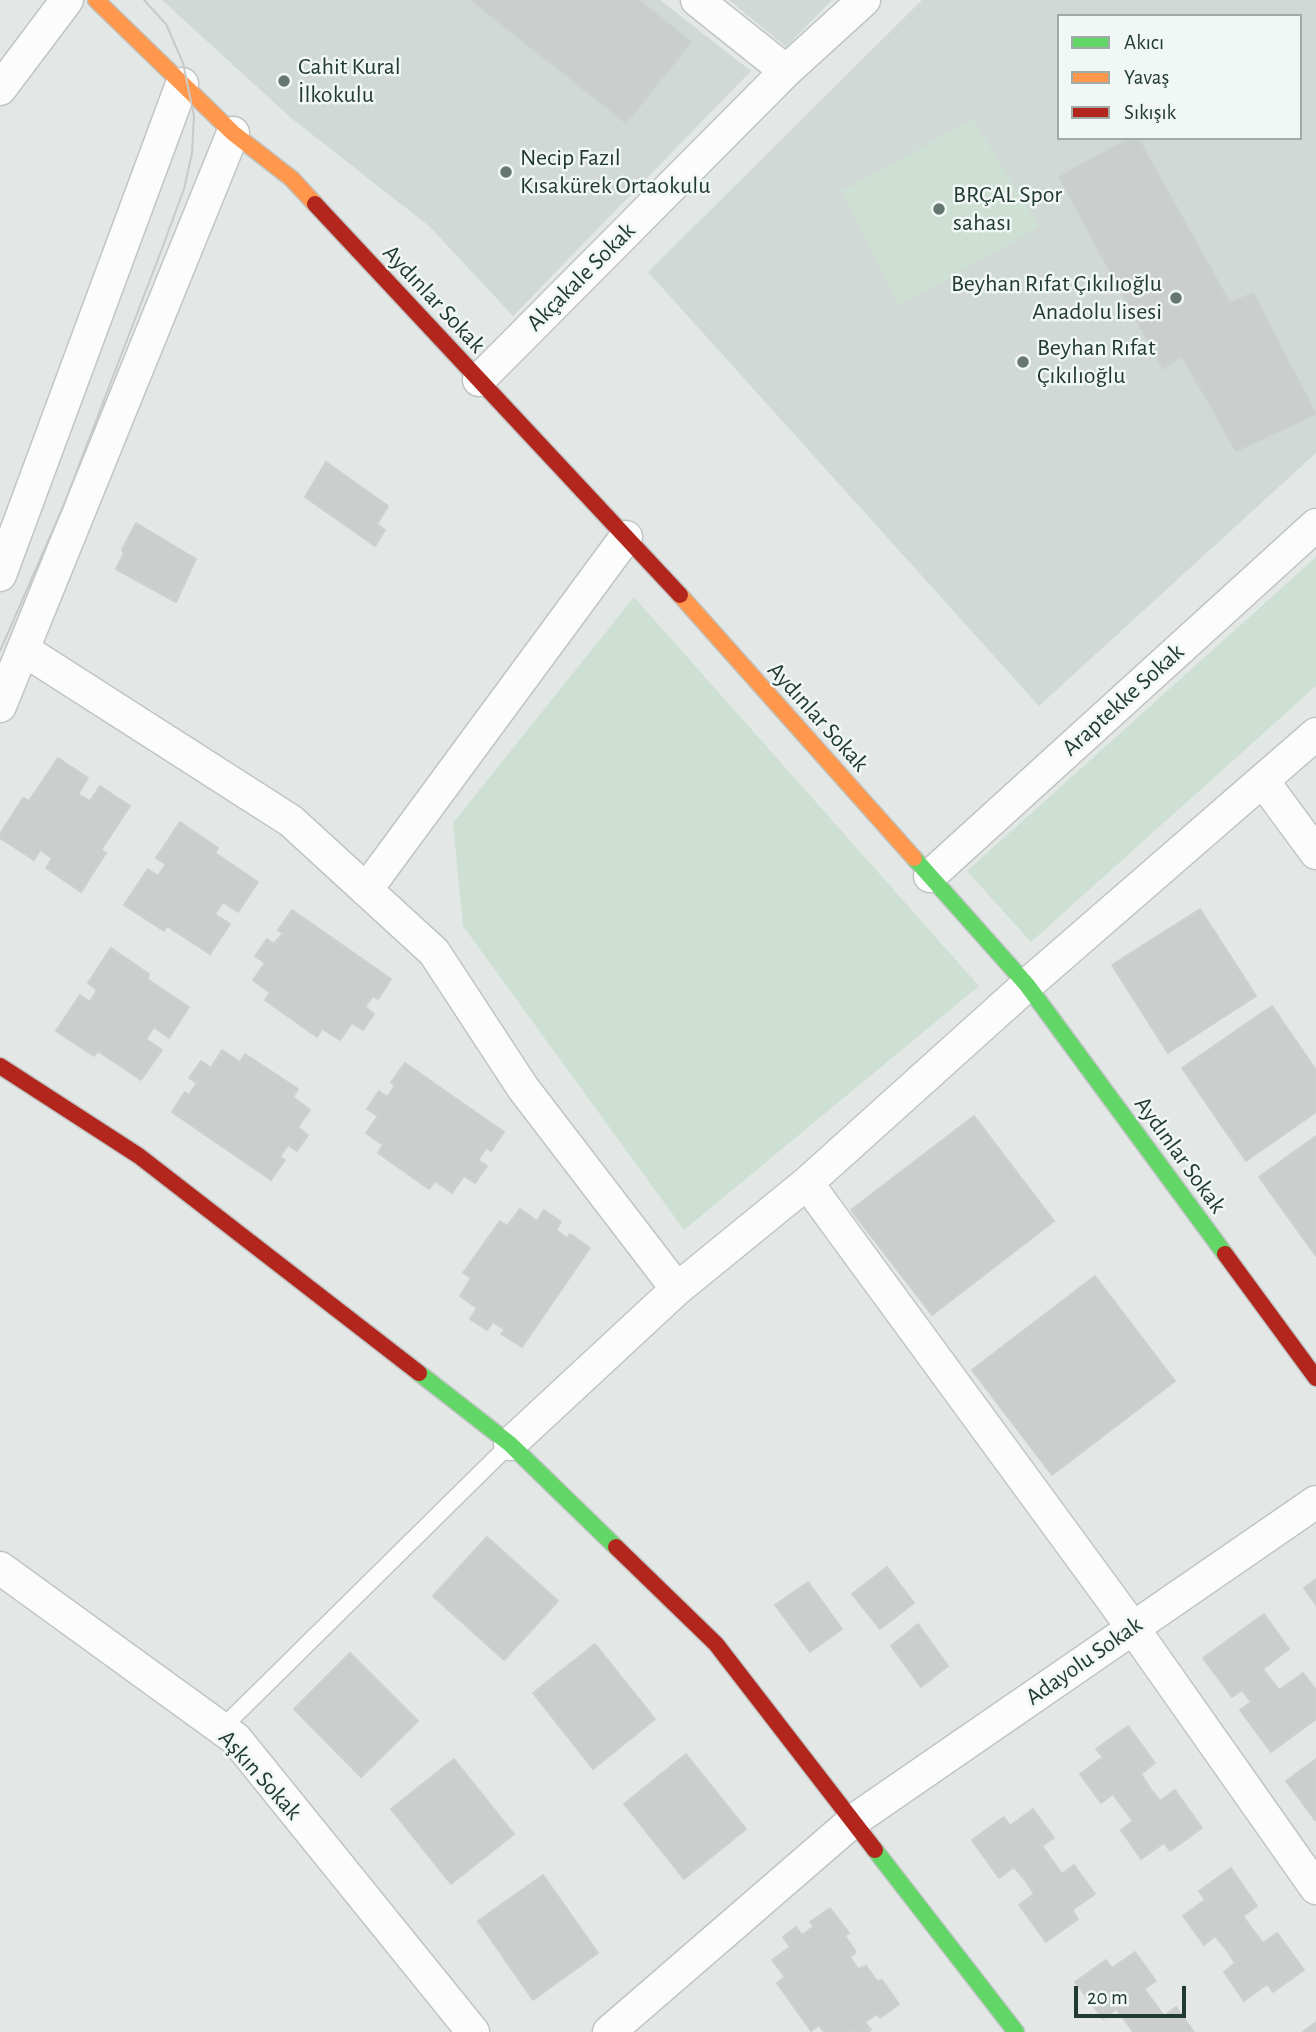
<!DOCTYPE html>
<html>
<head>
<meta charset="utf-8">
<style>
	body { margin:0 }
	#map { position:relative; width:1316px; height:2032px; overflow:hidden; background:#e3e8e6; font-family:"Alegreya Sans",sans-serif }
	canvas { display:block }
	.legend { position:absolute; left:1057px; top:14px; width:245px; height:126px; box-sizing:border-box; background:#f1f7f4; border:2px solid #9eaba7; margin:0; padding:9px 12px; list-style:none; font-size:21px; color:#223a34 }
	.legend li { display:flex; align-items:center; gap:14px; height:35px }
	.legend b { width:35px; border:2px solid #9eaba7 }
	.scale { position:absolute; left:1074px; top:1986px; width:112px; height:32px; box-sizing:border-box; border:4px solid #223a34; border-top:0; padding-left:9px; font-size:21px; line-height:24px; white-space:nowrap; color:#223a34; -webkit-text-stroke:5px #f1f7f4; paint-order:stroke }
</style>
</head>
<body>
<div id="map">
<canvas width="1316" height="2032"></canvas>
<ul class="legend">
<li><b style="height:9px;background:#63d668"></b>Akıcı</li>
<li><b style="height:9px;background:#ff974d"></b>Yavaş</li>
<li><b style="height:9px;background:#b3261e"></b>Sıkışık</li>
</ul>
<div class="scale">20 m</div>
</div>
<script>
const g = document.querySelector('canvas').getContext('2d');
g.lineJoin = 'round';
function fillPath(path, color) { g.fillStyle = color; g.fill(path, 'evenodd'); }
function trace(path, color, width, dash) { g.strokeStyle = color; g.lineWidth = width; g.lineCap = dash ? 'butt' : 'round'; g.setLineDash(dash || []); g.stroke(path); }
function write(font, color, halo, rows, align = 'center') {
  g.font = font + ' "Alegreya Sans",sans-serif'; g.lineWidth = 5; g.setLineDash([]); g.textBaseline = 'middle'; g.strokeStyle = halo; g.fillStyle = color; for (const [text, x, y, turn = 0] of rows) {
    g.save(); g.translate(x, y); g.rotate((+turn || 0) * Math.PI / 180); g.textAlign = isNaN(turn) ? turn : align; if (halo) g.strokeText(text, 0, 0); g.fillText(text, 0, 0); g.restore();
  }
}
const built = new Path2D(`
	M162,0h498l91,71 -238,245 -84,-90 -138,-108z
	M729,0h103l-46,47z
	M922,0h394v453l-277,253 -391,-434zM1059,16h241v122h-241z`);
const green = new Path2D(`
	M973,119l66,108 -140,79 -58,-114z
	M1316,557v129l-285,256 -64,-71z
	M634,597l345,389 -295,244 -221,-304 -10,-103z`);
const building = new Path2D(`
	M471,0h168l52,42 -65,81z
	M1130,138h8l92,165 23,-10 63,121 -80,37 -54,-95 -19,13 -104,-192z
	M326,462l62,44 -11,18 8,6 -10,16 -70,-49z
	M136,523l60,36 -20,43 -60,-33 8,-16 -2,-3z
	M58,758l30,20 -10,16 12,7 10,-15 30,20 -29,44 5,3 -25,39 -35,-24 6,-10 -12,-8 -6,10 -34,-22v-4l23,-36 6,3z
	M180,822l38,26 -3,5 43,29 -20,30 -15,-10 -8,12 15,10 -20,30 -43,-28 -3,5 -40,-26 24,-36 10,7 8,-12 -10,-6z
	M1200,909l56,87 -88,57 -56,-88z
	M292,910l99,69 -13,20 -5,-3 -8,11 9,7 -11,16 -11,-7 -12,17 -18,-11 -5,8 -52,-37 5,-7 -17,-13 12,-17 -10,-7 12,-17 7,5 9,-11 -5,-3z
	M111,948l38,26 -2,5 42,28 -20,31 -15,-11 -8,12 16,11 -21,30 -43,-29 -4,5 -38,-25 24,-36 10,7 7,-12 -9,-7z
	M1272,1006l44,64v42l-70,49 -64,-93z
	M222,1050l18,12 5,-8 53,35 -5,8 17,13 -12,17 10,8 -11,16 -9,-6 -8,12 5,3 -14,20 -99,-68 13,-20 4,3 8,-12 -8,-5 12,-17 10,7z
	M405,1063l99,69 -13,19 -5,-3 -8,12 9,6 -12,17 -11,-7 -12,17 -17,-12 -6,8 -51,-36 5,-8 -17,-12 12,-17 -11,-7 12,-18 8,6 8,-11 -4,-4z
	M974,1116l80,105 -122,94 -81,-105z
	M1316,1136v120l-57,-79z
	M520,1209l17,12 7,-11 17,12 -5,8 11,8 3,-4 20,14 -68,99 -21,-13 4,-4 -12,-8 -6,8 -17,-11 7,-11 -17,-12 11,-18 -8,-5 37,-52 7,5z
	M1095,1276l80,105 -123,94 -80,-105z
	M487,1537l71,64 -54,59 -71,-64z
	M887,1567l27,36 -34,26 -28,-35z
	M1316,1579v26l-12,-17z
	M808,1582l34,47 -32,23 -35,-47z
	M1264,1614l25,35 -26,20 16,21 24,-17 13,17v29l-45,33 -31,-42 11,-8 -9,-12 -10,7 -29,-39z
	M918,1624l30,42 -27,21 -30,-41z
	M595,1644l60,75 -62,50 -60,-76z
	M350,1653l68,68 -57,56 -67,-68z
	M1128,1726l27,37 -14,11 9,14 -27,20 -10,-14 -12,9 -21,-29 23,-17 -7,-8z
	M686,1754l60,75 -62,50 -60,-75z
	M454,1759l60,75 -63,50 -60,-75z
	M1316,1759v60l-1,1 -29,-39z
	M1150,1788l10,13 15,-11 27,38 -32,23 -6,-8 -23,16 -20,-29 12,-9 -10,-13z
	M1033,1809l21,29 -12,8 10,14 -27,20 -11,-13 -15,11 -27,-38 32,-23 6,9z
	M1052,1860l10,14 12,-9 21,29 -23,16 6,9 -32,23 -27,-37 15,-11 -9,-14z
	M1231,1868l26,38 -14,10 10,14 -27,19 -11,-13 -11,9 -21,-29 22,-16 -6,-9z
	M543,1875l55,78 -65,47 -55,-79z
	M830,1908l19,25 -4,3 11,16 -6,5 8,12 8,-3 11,15 5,-1 17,24 -19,14 -3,-4 -12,8 6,8 -3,2h-17l-2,-2 -3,2h-22l-5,-7 -8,6 -34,-48 8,-6 -13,-17 18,-13 -7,-10 13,-10 6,8 12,-9 -4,-4z
	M1253,1930l10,13 14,-10 27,37 -31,22 -6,-8 -23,17 -20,-29 11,-9 -9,-14z
	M1135,1952l21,29 -12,8 10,13 -27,21 -11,-14 -13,10 -28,-37 31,-22 6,8z
	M1154,2002l10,14 12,-9 18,25h-61l-6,-9z
	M1316,2022v10h-13z`);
const lane = new Path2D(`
	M221,1729l289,-285`);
const street = new Path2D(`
	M697,0l89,71
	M0,89l67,-89
	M479,380l307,-309 78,-71
	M0,575l182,-491
	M24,650l267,171 143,131 89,136 154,201
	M0,706l233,-573
	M1263,781l53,72
	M930,876l386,-351
	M366,890l260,-353
	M807,1183l326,445 183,260
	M510,1444l167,-155 130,-106 220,-198 289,-251
	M0,1568l236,171 237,293
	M609,2032l244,-211 463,-319`);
const fast = new Path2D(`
	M914,858l113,127 198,269
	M419,1373l91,71 106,103
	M875,1850l141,182`);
const slow = new Path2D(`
	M96,0l137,133 59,46 23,25
	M680,595l234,263`);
const jam = new Path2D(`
	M315,204l365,391
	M0,1066l139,90 280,217
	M1225,1254l91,124
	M616,1547l100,97 159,206`);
const tram = new Path2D(`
	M0,651l63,-144 100,-261 21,-57 8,-36 2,-37 -11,-53 -17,-39 -22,-24`);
const markers = [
	[284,81,7,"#667772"],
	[506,172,7,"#667772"],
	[939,209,7,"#667772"],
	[1176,298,7,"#667772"],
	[1023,362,7,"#667772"]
];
const poiNames = [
	["Cahit Kural",298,67],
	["İlkokulu",298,95],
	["Necip Fazıl",520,158],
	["Kısakürek Ortaokulu",520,186],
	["BRÇAL Spor",953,195],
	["sahası",953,223],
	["Beyhan Rıfat Çıkılıoğlu",1162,284,"right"],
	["Anadolu lisesi",1162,312,"right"],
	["Beyhan Rıfat",1037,348],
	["Çıkılıoğlu",1037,376]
];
const streetNames = [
	["Akçakale Sokak",581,277,-45],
	["Aydınlar Sokak",434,299,47],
	["Araptekke Sokak",1123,700,-42],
	["Aydınlar Sokak",818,717,48],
	["Aydınlar Sokak",1180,1155,54],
	["Adayolu Sokak",1084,1661,-35],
	["Aşkın Sokak",260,1775,48]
];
fillPath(built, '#d1d9d6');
fillPath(green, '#cde0d3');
fillPath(building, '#cacfcd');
trace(building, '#ccd1cf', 2);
trace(lane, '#c0c5c3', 19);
trace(street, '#c0c5c3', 35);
trace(fast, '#bfc5c3', 19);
trace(slow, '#bfc5c3', 19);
trace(jam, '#bfc5c3', 19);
trace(lane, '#fbfcfb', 16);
trace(street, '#fbfcfb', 32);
trace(fast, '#63d668', 16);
trace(slow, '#ff974d', 16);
trace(jam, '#b3261e', 16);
trace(tram, '#c6cac9', 2);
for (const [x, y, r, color] of markers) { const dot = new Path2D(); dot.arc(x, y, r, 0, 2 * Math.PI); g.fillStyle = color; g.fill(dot); trace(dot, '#f1f7f4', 2.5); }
write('24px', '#223a34', '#f1f7f4', poiNames, 'left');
write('24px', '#223a34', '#f1f7f4', streetNames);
</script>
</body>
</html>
